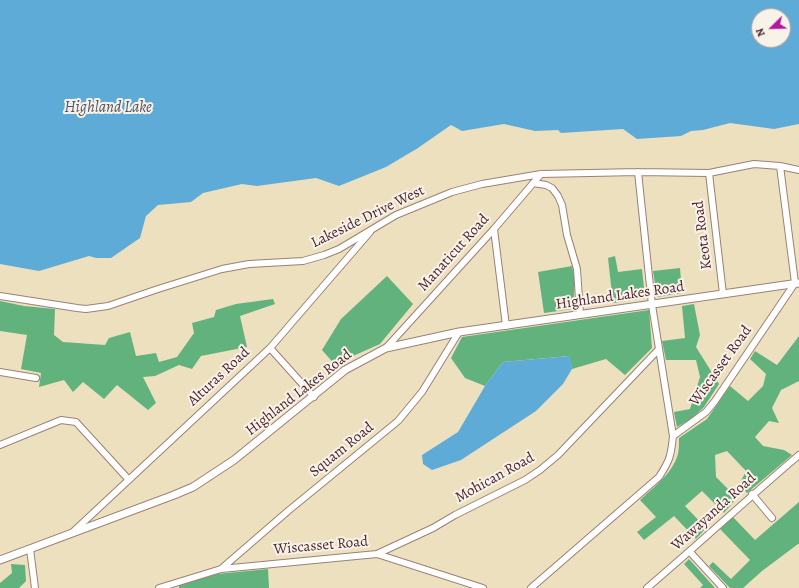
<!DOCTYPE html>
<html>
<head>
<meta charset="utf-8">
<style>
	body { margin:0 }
	#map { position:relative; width:799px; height:588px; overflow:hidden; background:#ede0bf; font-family:Alegreya,serif }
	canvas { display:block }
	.north { position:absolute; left:751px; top:8px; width:40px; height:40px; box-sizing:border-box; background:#f7f3e8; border:1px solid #b29e9c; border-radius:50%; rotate:247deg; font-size:11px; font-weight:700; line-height:16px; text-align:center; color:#4a1f2b }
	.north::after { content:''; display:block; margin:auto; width:14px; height:18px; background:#b5179e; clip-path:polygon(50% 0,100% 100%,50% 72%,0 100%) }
</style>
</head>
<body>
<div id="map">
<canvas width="799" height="588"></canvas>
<div class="north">N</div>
</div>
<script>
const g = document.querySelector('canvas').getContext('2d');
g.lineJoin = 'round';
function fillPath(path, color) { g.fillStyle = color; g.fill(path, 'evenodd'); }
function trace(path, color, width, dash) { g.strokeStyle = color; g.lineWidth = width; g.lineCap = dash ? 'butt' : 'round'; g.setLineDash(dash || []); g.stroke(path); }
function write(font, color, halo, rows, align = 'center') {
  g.font = font + ' Alegreya,serif'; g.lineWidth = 4; g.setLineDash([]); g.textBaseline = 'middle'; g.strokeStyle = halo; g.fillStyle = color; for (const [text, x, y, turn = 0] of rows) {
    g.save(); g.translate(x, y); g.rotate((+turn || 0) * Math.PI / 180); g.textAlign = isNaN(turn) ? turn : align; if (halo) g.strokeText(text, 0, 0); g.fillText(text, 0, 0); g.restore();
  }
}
const forest = new Path2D(`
	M615,256l3,16 24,-3 3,29 -32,5 -5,-45z
	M572,266l3,14 -2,29 -29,4 -6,-41z
	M680,268l2,25 -25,4 -4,-26z
	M387,276l26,28 -33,40 -27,12 -17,10 -14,-16 19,-31z
	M273,299l2,5 -35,12 7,31 -46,9 -9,13 -13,-4 -24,11 -12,1 13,26 -8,7 -31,-25 -13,14 -21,-17 -10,10 -9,-12 -25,7 2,-14 -20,-4 6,-34 -27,-4v-30l24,5 31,3 -1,26 9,7 42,3 4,-7 21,-6 6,24 20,-3 3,9 18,-5 17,-24 -2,-10 22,-6 2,-7 20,-6z
	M694,304l6,31 -4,12 23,37 -15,23 -13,12 -14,8 -3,-15 16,-3 10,-32 -4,-17h-30l-4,-19 23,-3 -3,-32z
	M649,310l3,38 -27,27 -19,-16 -34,10 -3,-13 -66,6 -18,24 -20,-8 -14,-20 11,-21z
	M799,336v45l-18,9 -9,18 7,15 -10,-2 -14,16 8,9 21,4 8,5 -45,38 -8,-8 7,-14 -19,-20 -12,4 1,22 21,21 -13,15 -22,-22 -17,15 21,22 -10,11 -22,-23 -30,24 -7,-8 19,-15 -16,-17c15,-14 32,-26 38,-46 1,-5 1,-11 1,-16l28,-19 23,-33 18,15 15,-15 3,-12 -16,-15 5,-8 22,14z
	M799,502v42h-1l-36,27 -19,17h-13l-21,-22 4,-4 18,17 19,-19 -30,-31 13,-12 22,23z
	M689,559l26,29h-15l3,-3 -19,-21z
	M11,564l14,1 1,16 -7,7h-19v-5l12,-10z
	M268,569l1,19h-90v-3l38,-11z`);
const water = new Path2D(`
	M0,0h799v124l-25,5 -44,-6 -27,7 -12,1 -10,5 -44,3 -14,-10 -62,4 -3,-3 -23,1 -31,-7 -42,7 -11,-6 -33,23 -32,19 -47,19 -23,-8 -59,8 -15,-2 -39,9 -12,9 -33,3 -12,11 -6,22 -29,20h-15l-7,-2 -50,15 -39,-7zM759,16h24v24h-24z
	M570,356l2,13 -9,15 -27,27 -75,49 -29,10 -9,-6 -1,-9 36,-23 27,-46 18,-24z`);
const minor = new Path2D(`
	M638,172l14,133 21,131
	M709,173l14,121
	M533,183l13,2 6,3 6,8 4,9 5,30 10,34 3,45
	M494,229l12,97
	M0,296l77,12 9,1 22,-3 50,-17 64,-20 27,-5 54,-3 21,-6 15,-6 57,-34 56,-23 30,-8 59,-10 97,-2 71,1 45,-9 26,2 19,4
	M270,348l44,49
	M386,348l108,-119 47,-55
	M0,372l36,6
	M0,445l61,-25 15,2 53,58
	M752,494l20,24
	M74,531l196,-183 100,-116
	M30,549l5,39
	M690,552l33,36
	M377,554l56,-26 22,-13 70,-35 15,-10 18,-15 101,-106
	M221,569l67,-58 110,-90 24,-29 37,-60
	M159,588l62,-19 156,-15 106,34
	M531,588l128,-111c11,-17 12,-21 14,-41l33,-24 9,-11 80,-118 -15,-117
	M647,588c51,-43 100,-89 152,-133`);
const tertiary = new Path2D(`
	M0,560l174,-65 19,-8 41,-27 111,-90 41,-22 73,-16 340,-49`);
const streetNames = [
	["Lakeside Drive West",368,217,-26],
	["Keota Road",703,235,-97],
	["Manaticut Road",454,253,-48],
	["Highland Lakes Road",620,296,-8],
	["Wiscasset Road",721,366,-54],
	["Alturas Road",219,377,-43],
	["Highland Lakes Road",299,393,-38],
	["Squam Road",342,450,-39],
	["Mohican Road",495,478,-29],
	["Wawayanda Road",714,512,-42],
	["Wiscasset Road",321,546,-5]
];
const waterNames = [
	["Highland Lake",108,108]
];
fillPath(forest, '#62b27d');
fillPath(water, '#5fabd8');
trace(minor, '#9c8075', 8);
trace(tertiary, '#9c8075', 9);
trace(minor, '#fff', 6);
trace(tertiary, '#fff', 7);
write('15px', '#4a1f2b', '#f7f3e8', streetNames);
write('italic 16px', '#515068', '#f7f3e8', waterNames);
</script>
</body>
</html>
